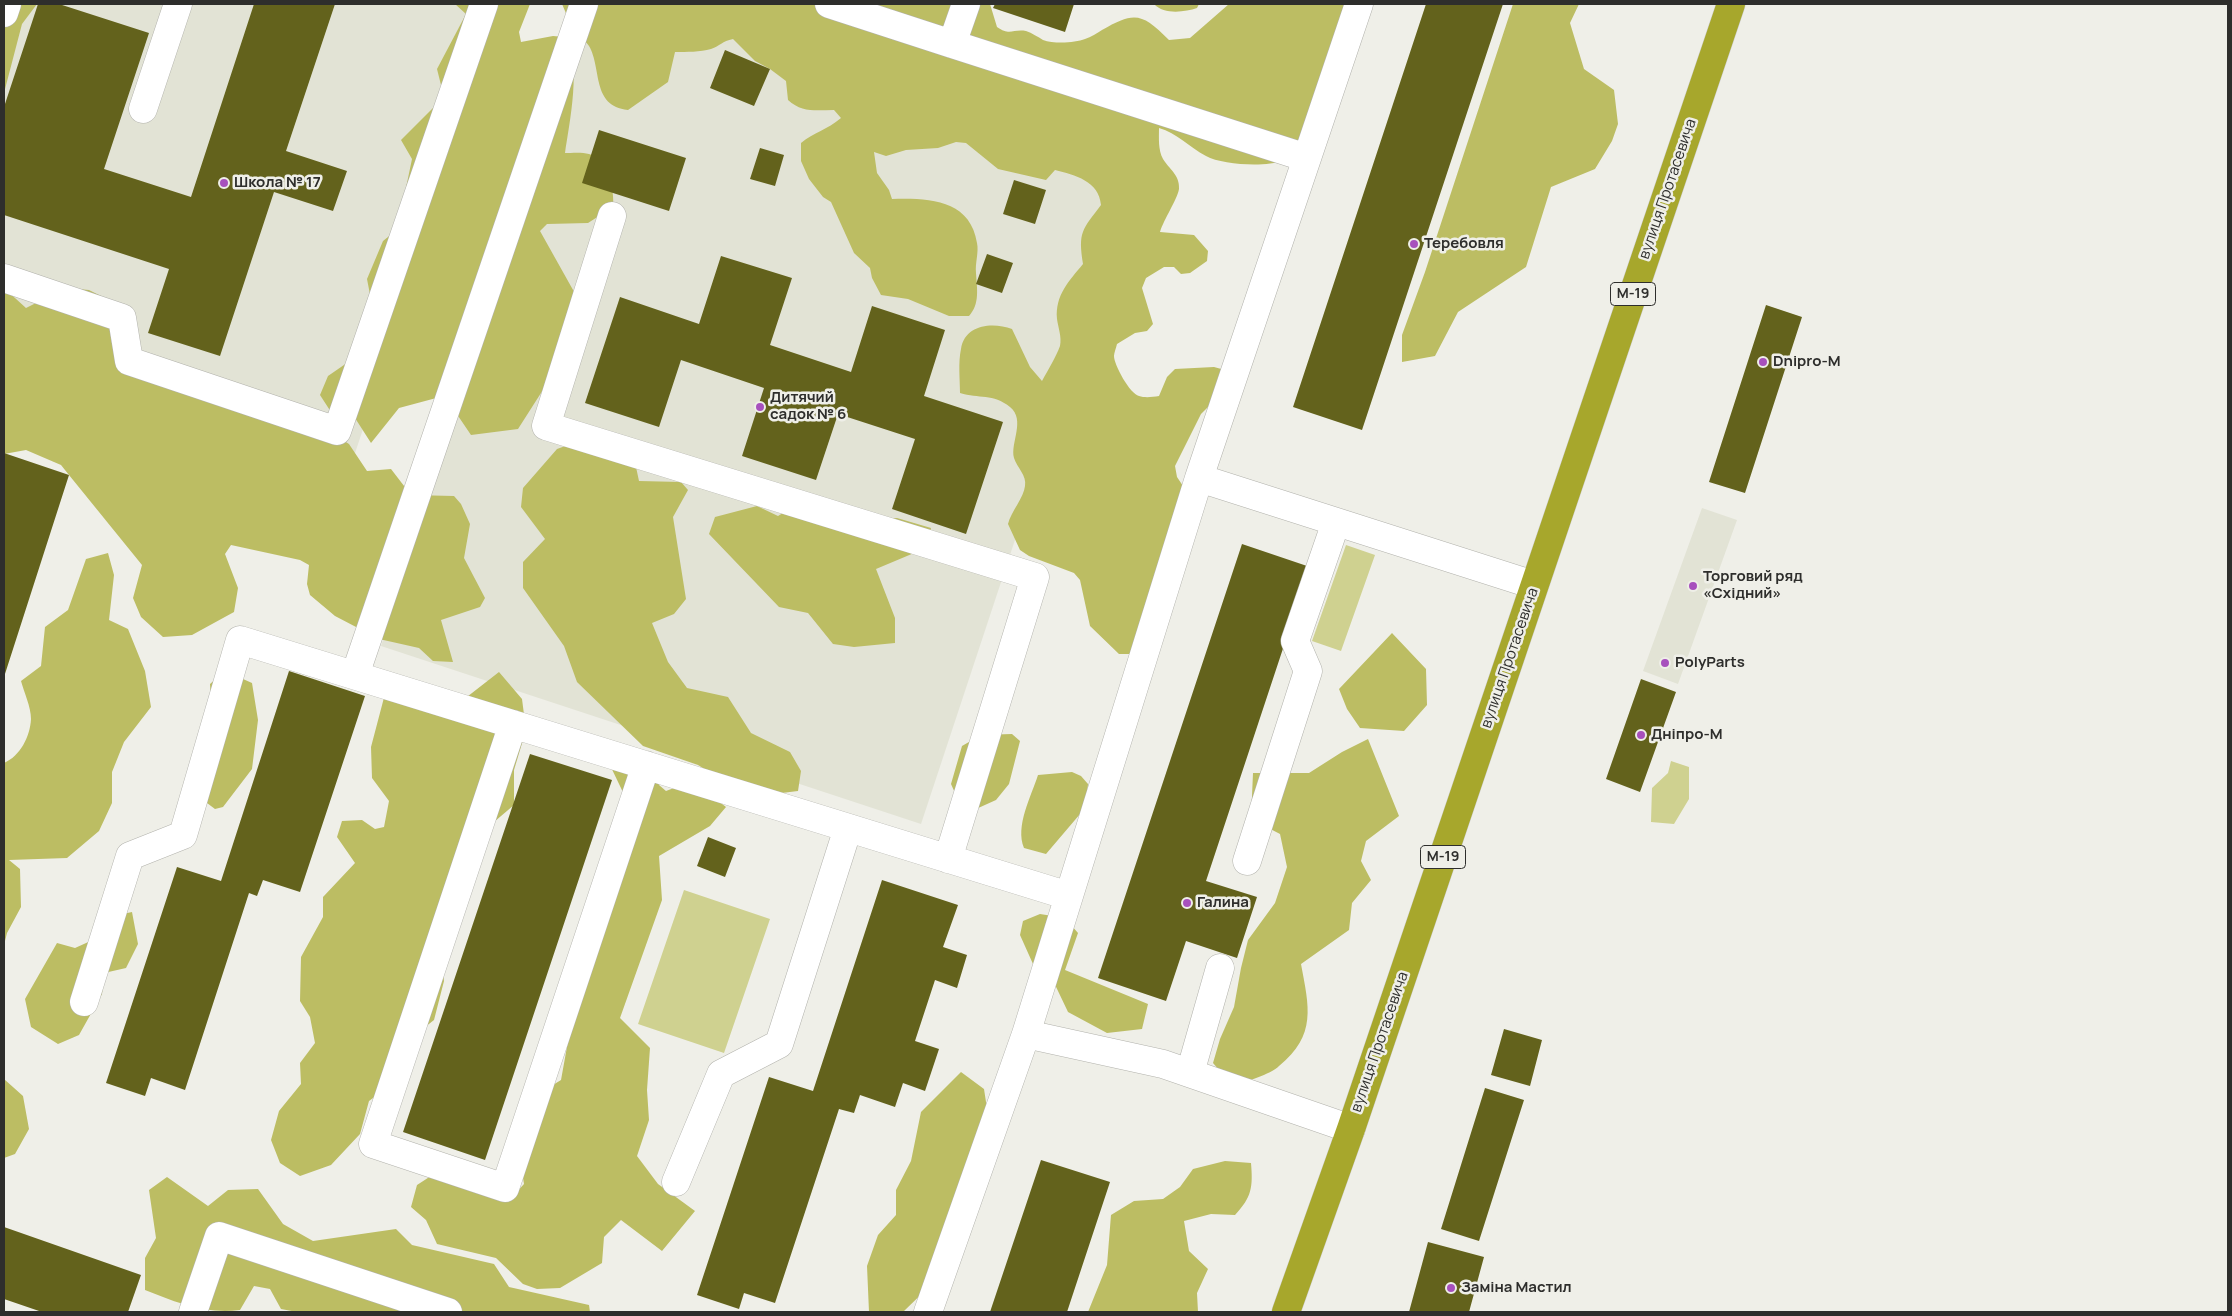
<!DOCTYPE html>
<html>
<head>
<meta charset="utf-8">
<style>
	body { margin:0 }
	#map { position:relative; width:2232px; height:1316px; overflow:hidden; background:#efefe8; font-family:Manrope,sans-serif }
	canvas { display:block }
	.frame { position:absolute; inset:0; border:5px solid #2e2e2c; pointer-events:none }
</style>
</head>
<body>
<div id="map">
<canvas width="2232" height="1316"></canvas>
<div class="frame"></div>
</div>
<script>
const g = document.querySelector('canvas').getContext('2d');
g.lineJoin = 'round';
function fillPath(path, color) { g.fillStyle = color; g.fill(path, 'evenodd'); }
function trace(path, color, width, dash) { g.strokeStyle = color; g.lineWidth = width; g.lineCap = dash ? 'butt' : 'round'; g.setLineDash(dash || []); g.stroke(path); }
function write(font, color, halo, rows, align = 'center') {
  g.font = font + ' Manrope,sans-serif'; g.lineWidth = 5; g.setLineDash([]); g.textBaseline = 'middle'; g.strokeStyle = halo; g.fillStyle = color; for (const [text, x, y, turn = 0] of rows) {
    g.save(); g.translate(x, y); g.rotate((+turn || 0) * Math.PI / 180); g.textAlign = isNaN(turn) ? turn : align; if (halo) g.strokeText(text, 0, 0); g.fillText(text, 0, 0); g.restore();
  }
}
const built = new Path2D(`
	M4,4h501l-158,473 -343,-115z
	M593,4h83l462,164 -217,656 -540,-178z
	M1702,508l35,12 -59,164 -35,-13z`);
const green = new Path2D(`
	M1346,545l29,10 -34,96 -29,-10z
	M1671,761l18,6v32l-15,25 -23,-2 1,-34 16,-15z
	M684,890l86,29 -46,134 -86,-29z`);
const forest = new Path2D(`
	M4,4h33l-15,20 -18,69z
	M455,4h75l-11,28 2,10 32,-6 11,1c19,23 5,88 1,116 7,0 17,-1 24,1 19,5 26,37 24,53l-25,16 -41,1 -7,7 42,75 -11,40 -53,83 -47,6 -23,-34 -8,-4 -41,11 -28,35 -16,-25 -24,-6 -11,-17 8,-19 42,-29 3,-37 -6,-31 16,-38 26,-21 -6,-18 9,-43 -11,-19 43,-43 -7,-28 29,-55z
	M562,4h428l7,23c13,9 15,2 29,4 6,2 12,6 17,9 11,4 32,3 42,-1 6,-2 12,-6 17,-9 33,-19 40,-17 67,10l21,-2 39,-34h116l-17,98 -45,59c-18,6 -61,4 -77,-5 -17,-9 -29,-23 -47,-28 0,10 -1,22 4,31 6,10 17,16 16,30 -2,11 -15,30 -19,43l34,3 14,16 -1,10 -17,12 -9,1 -7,-7h-10l-18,11 -4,10 11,36 -6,7 -12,2 -18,11c-1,4 -3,9 -3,12 0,9 16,38 25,40 6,2 13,1 20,0l8,-19 8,-8 39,-2 11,3 -8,28 -16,16 -26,52 2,11 8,12 -48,161 -8,4h-10l-29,-28 -10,-46 -6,-7 -45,-17 -9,-6 -12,-26c3,-12 16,-27 17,-38 2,-11 -8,-18 -11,-28 -4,-15 12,-38 -4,-51 -17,-14 -31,-8 -50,-14 0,-14 -2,-30 1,-44 4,-25 32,-27 51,-20l18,38 12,14c6,-11 14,-24 18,-35 2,-9 -2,-19 -3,-27 -2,-24 12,-38 26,-55 -5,-32 -1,-34 18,-59 -2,-24 -26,-30 -46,-35l-9,10 -48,-11 -32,-26 -10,-1 -18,6 -32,2 -20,6 -12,-4 3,21 12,17 3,9c36,-1 78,0 85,44 2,9 -2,20 -1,30 1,16 4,31 -7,43h-20l-41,-17 -27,-4 -9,-17 -2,-10 -16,-15 -23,-51 -8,-5 -14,-18 -8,-18v-18c13,-11 26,-13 40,-25l-7,-8c-18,0 -32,3 -46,-10l-2,-19 -16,-12 -15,-8 -22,-22c-11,2 -13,7 -22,10 -11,3 -24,3 -36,3l-7,30 -40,28c-37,-4 -26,-42 -39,-64 -3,-5 -10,-9 -13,-14 -6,-8 -10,-19 -14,-28z
	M1154,4h45l-2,4c-12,4 -33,7 -43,-4z
	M1513,4h66l-9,19 14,46 30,21 4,34 -6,17 -17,28 -44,18 -25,80 -68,45 -23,44 -33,6v-27l23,-63z
	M4,288l22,20 40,-20 23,2 12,6 5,11 6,36 17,18 209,76 11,7 18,27 24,-2 20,26 43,1 7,8 9,20 -6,34 21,40 -5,9 -39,13 12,42 -20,-1 -14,-13 -40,-9 -44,-23 -25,-21 -3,-11 2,-19 -9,-5 -69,-15 -6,9 13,34 -4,24 -42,23 -29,2 -22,-20 -8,-19 9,-33 -73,-90 -8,-10 -35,-15 -22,4z
	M607,431l23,8 9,42 42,1 7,8 -15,27 13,82 -12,15 -22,9 16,39 19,26 41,9 23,36 39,19 11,19 -3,20 -49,6 -51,-32 -55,-19 -66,-64 -13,-36 -41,-58v-26l22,-23 -24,-32 2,-19 34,-39z
	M796,505l39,18 62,-5 34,10 -5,20 -50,21 19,49v25l-41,4 -21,-3 -25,-31 -29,-6 -70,-73 6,-17 42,-11 21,10z
	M108,553l6,22 -5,45 19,9 17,42 6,36 -27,35 -12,30v31l-13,28 -32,27 -58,2 11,9 1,38 -14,26 -3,12v-182c16,-7 26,-26 27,-44 0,-12 -7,-27 -10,-38l20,-15 4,-39 23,-17 18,-51z
	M1392,633l34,36 1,36 -23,26 -44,-3 -13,-19 -8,-20z
	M225,671l27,12 6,37 -6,49 -29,38 -8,2 -8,-6 -10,-66 15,-19 -2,-34z
	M499,672l23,27 4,31 -12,40v35l-33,28 -41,118 4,30 -10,39 -19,15 -19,46 -27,20 -9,33 -29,31 -31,11 -20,-13 -9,-23 8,-29 22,-27 -1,-21 15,-20 -5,-26 -10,-16 1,-44 22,-40v-20l32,-34 -18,-26 5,-16 20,-1 13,9 9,-2 5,-26 -17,-23 -1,-31 15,-57 68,17z
	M1012,734l8,7 -11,43 -13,16 -20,9 -21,-16 -4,-9 11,-38 19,-11z
	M1368,739l31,77 -33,25 -5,20 10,19 -19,23 -3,27 -48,34c8,43 16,71 -22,102 -9,9 -33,15 -46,20l-20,-23 7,-24 14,-32 7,-39 7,-28 27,-37 12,-36 -7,-33 -29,-15 2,-46h56l33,-21z
	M608,761h46l5,24 7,6 26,-10 34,26 -16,19 -51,30 3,44 -42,118 30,30 -3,42 2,30 -12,36 21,28 37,27 -33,40 -41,-31 -17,17 -2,26 -42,25 -23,1 -14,-5 -27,-26 -59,-14 -11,-24 -15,-13 6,-22 17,-11 80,21 10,-11 -10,-62 5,-16 42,-26 15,-83 55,-188z
	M1072,772l9,4 7,8 -2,23 -40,47 -22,-6c-9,-22 7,-51 14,-73z
	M132,912l6,32 -12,24 -22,5 -2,21 -23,41 -21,9 -27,-17 -6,-28 32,-56 18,5 20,-9v-19z
	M1040,914l25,4 13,15 -13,37 83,34 -6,25 -35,4 -39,-21 -20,-42 -15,-6 -13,-29 3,-14z
	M961,1072l23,17 4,26 -50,163 -35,34h-34l-2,-46 11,-31 18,-20v-25l15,-29 10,-49z
	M4,1079l19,17 6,33 -14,25 -11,4z
	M1225,1161l26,2c2,24 1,34 -16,52l-24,-1 -27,7 5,30 19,18 -11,24 1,19h-110l19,-47 4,-50 23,-14 29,-2 17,-12 13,-18z
	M167,1177l41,29 20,-16 30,-1 25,35 30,17 83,-12 16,16 82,19 15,23 80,18 1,7h-293l-16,-3 -11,-20 -16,-3 -14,24c-33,5 -65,-8 -95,-20v-32l11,-20 -7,-48z`);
const building = new Path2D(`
	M38,4h21l90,29 -45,136 87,28 63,-193h81l-49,147 61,20 -14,40 -59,-19 -54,164 -72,-23 21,-64 -165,-54v-108z
	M995,4h79l-9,28 -72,-24z
	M1426,4h77l-141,426 -69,-23z
	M725,50l45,19 -16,37 -44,-18z
	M599,130l87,28 -17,53 -87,-28z
	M760,148l24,7 -9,31 -25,-7z
	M1014,180l32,10 -11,34 -32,-10z
	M987,254l26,9 -11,30 -26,-9z
	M721,256l71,22 -22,67 81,27 21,-66 73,24 -21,66 79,26 -37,112 -74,-25 23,-70 -77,-25 -22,66 -74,-24 22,-68 -83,-28 -22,67 -74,-24 35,-106 79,27z
	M1766,305l36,12 -57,176 -36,-11z
	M4,453l65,22 -65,202z
	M1242,544l68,23 -104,314 51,16 -20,61 -51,-17 -20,60 -68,-23z
	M289,671l76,25 -65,196 -37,-12 -6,16 -8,-3 -64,197 -34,-12 -6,18 -39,-13 71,-216 44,14z
	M1641,679l35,13 -36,100 -34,-13z
	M530,754l82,26 -127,380 -82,-28z
	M708,837l28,11 -11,29 -28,-11z
	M882,880l76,25 -15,42 24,8 -10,33 -22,-8 -20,61 24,8 -14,42 -22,-8 -8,24 -35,-12 -6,18 -15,-4 -64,194 -31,-10 -5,16 -42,-14 72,-218 44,14z
	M1504,1029l38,11 -12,46 -39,-11z
	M1485,1088l39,12 -45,141 -38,-12z
	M1041,1160l69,22 -43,130h-77z
	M4,1227l137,48 -13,37h-86l-38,-13z
	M1428,1242l56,15 -15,55h-60z`);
const minor = new Path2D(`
	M829,4l123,40
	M966,4l-14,40 355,114
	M4,13l3,-9
	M143,109l35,-105
	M612,216l-66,210 489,151 -87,282
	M4,278l118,40 7,43 208,70 147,-427
	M1199,478l335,107
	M355,675l229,-671
	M513,724l-140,420 132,44 141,-423
	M1247,861l61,-190 -13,-30 41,-119
	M84,1002l46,-146 53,-21 57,-195 829,256
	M1026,1034l137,30 188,65
	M1190,1073l30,-105
	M676,1182l45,-108 58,-30 69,-216
	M193,1312l26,-76 229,76
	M928,1312l98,-278 173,-556 160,-474`);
const highway = new Path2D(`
	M1286,1312l65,-183 380,-1125`);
const markers = [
	[224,183,5,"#a750bd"],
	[1414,244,5,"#a750bd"],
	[1763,362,5,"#a750bd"],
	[760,407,5,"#a750bd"],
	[1693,586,5,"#a750bd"],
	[1665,663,5,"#a750bd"],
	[1641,735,5,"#a750bd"],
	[1187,903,5,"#a750bd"],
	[1451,1288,5,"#a750bd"]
];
const shields = [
	[1633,294,45],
	[1443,857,45]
];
const shieldNames = [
	["М-19",1633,294],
	["М-19",1443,857]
];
const poiNames = [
	["Школа № 17",234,183],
	["Теребовля",1424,244],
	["Dnipro-M",1773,362],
	["Дитячий",770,398],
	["садок № 6",770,415],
	["Торговий ряд",1703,577],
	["«Східний»",1703,594],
	["PolyParts",1675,663],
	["Дніпро-М",1651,735],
	["Галина",1197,903],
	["Заміна Мастил",1461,1288]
];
const streetNames = [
	["вулиця Протасевича",1668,189,-71],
	["вулиця Протасевича",1510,658,-71],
	["вулиця Протасевича",1380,1042,-71]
];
fillPath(built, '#e2e3d5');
fillPath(green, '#cfd190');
fillPath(forest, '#bcbd63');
fillPath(building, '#63621c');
trace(minor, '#b2b2ac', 29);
trace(highway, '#cdcdcc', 29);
trace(minor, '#fff', 28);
trace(highway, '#a7a72c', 28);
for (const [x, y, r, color] of markers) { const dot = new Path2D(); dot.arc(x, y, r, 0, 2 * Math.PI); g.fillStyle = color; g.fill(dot); trace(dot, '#efefe8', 2); }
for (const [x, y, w] of shields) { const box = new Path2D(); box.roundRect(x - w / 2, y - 11.5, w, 23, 4); g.fillStyle = '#efefe8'; g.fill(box); trace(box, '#2e2e2c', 1); }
write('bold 14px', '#2e2e2c', null, shieldNames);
write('bold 15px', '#2e2e2c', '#efefe8', poiNames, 'left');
write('15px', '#2e2e2c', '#efefe8', streetNames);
</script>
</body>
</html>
